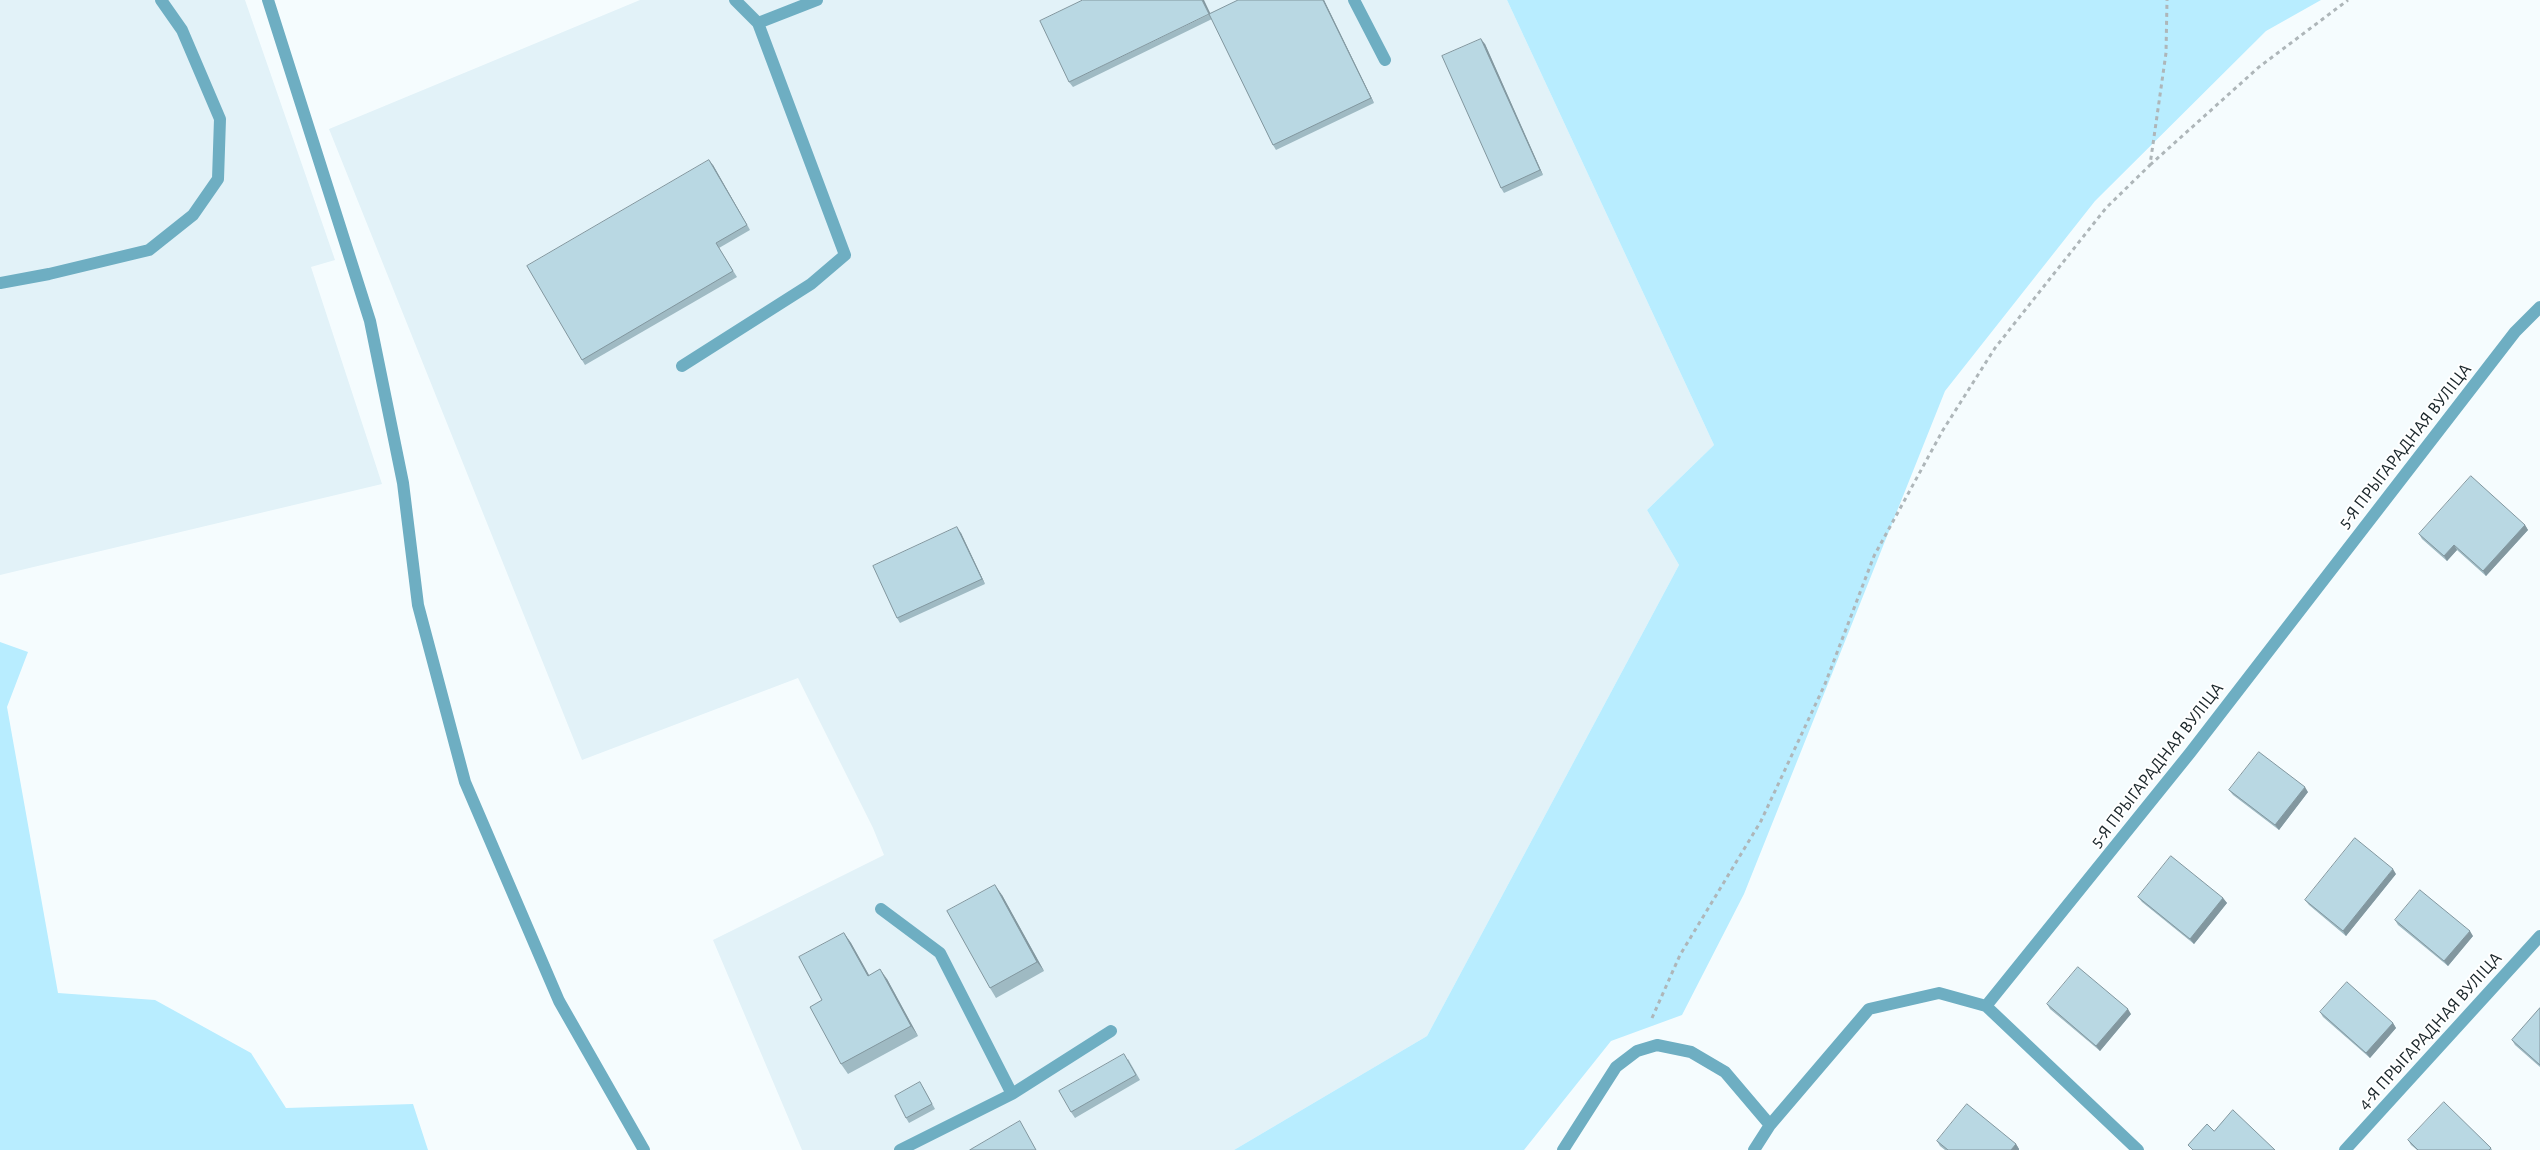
<!DOCTYPE html>
<html>
<head>
<meta charset="utf-8">
<style>
	body { margin:0 }
	canvas { display:block; background:#f5fcfe }
</style>
</head>
<body>
<canvas width="2540" height="1150"></canvas>
<script>
const g = document.querySelector('canvas').getContext('2d');
g.lineJoin = 'round';
function fillPath(path, color) { g.fillStyle = color; g.fill(path, 'evenodd'); }
function trace(path, color, width, dash) { g.strokeStyle = color; g.lineWidth = width; g.lineCap = dash ? 'butt' : 'round'; g.setLineDash(dash || []); g.stroke(path); }
function write(font, color, halo, rows, align = 'center') {
  g.font = font + ' "Alegreya Sans",sans-serif'; g.lineWidth = 4; g.setLineDash([]); g.textBaseline = 'middle'; g.strokeStyle = halo; g.fillStyle = color; for (const [text, x, y, turn = 0] of rows) {
    g.save(); g.translate(x, y); g.rotate((+turn || 0) * Math.PI / 180); g.textAlign = isNaN(turn) ? turn : align; if (halo) g.strokeText(text, 0, 0); g.fillText(text, 0, 0); g.restore();
  }
}
const built = new Path2D(`
	M0,0h245l90,260 -24,7 71,217 -382,91z
	M640,0h867l207,445 -67,65 32,55 -252,471 -193,114h-432l-89,-210 171,-85 -11,-27 -75,-150 -216,82 -253,-631z`);
const green = new Path2D(`
	M1507,0h814l-55,31 -171,170 -150,190 -201,503 -62,121 -71,26 -87,109h-290l193,-114 252,-471 -32,-55 67,-65z
	M0,642l28,10 -21,55 51,286 97,7 96,53 35,55 127,-4 15,46h-428z`);
const path = new Path2D(`
	M2150,165l109,-98 89,-67
	M1652,1018l28,-63 81,-134 64,-137 49,-128 69,-126 52,-82 111,-140 44,-43 16,-112 1,-53`);
const service = new Path2D(`
	M735,0l23,23 59,-23
	M1354,0l31,60
	M0,283l49,-9 100,-24 44,-35 25,-36 2,-60 -38,-89 -21,-30
	M682,366l129,-82 34,-29 -87,-232
	M881,909l59,44 72,141
	M900,1150l112,-56 99,-63`);
const minor = new Path2D(`
	M268,0l102,321 33,162 15,122 47,177 94,219 85,149
	M1986,1006l152,144
	M1563,1150l53,-83 21,-16 20,-6 34,7 34,20 45,53
	M1754,1150l16,-25 99,-116 70,-16 47,13 204,-253 325,-421 25,-25
	M2345,1150l195,-214`);
const wall = new Path2D(`
	M1324,0l50,103 -98,47 -3,-5 -61,-126 -139,68 -4,-5 141,-68z
	M1485,44l58,131 -39,18 -3,-5z
	M713,165l37,65 -31,18 18,29 -152,88 -3,-5z
	M2525,525l3,5 -42,46 -29,-26 -10,11 -25,-22 -3,-5z
	M961,533l24,51 -85,39 -3,-5z
	M2229,790l79,2 -29,38 -46,-35z
	M2396,874l-50,62 -37,-31 -4,-5z
	M1002,895l42,76 -48,27 -6,-10z
	M2138,897l85,1 4,5 -33,41 -52,-42z
	M2395,920l78,16 -25,30 -50,-41z
	M844,933l7,10 18,32 18,4 31,57 -70,38 -7,-10z
	M2047,1004l84,10 -31,37 -50,-42z
	M2540,1008v59l-25,-22 -3,-5z
	M2320,1012l73,11 3,5 -26,30 -47,-41z
	M1128,1059l12,21 -65,38 -4,-6z
	M923,1087l12,22 -26,14 -3,-5z
	M2408,1140l83,8 1,2h-75l-6,-5z
	M1937,1141l79,3 3,5v1h-74l-5,-4z`);
const shadedWall = new Path2D(`
	M1202,0h2l9,19 -4,-5z
	M1323,0h1l50,103 -3,-5z
	M1481,39l4,5 58,131 -3,-5z
	M709,160l4,5 37,65 -3,-5z
	M2525,525l3,5 -42,46 -3,-5z
	M957,527l4,6 24,51 -3,-5z
	M2454,545l3,5 -10,11 -3,-5z
	M2305,787l3,5 -29,38 -4,-5z
	M2393,869l3,5 -50,62 -3,-5z
	M995,885l7,10 42,76 -7,-9z
	M2223,898l4,5 -33,41 -4,-5z
	M2470,931l3,5 -25,30 -4,-5z
	M844,933l7,10 24,43 -7,-10z
	M880,969l7,10 31,57 -7,-10z
	M2128,1009l3,5 -31,37 -4,-5z
	M2393,1023l3,5 -26,30 -4,-5z
	M2016,1144l3,5v1h-8z`);
const building = new Path2D(`
	M1083,0h119l7,14 29,-14h85l48,98 -98,47 -64,-131 -140,68 -29,-61z
	M1481,39l59,131 -39,18 -59,-132z
	M709,160l38,65 -31,18 17,28 -151,89 -55,-94z
	M2471,476l54,49 -42,46 -29,-26 -10,11 -25,-22z
	M957,527l25,52 -85,39 -24,-52z
	M2259,752l46,35 -30,38 -46,-35z
	M2355,838l38,31 -50,62 -38,-31z
	M2171,856l52,42 -33,41 -52,-42z
	M995,885l42,77 -47,26 -43,-77z
	M2420,890l50,41 -26,30 -49,-41z
	M844,933l24,43 12,-7 31,57 -70,38 -31,-57 12,-7 -23,-43z
	M2078,967l50,42 -32,37 -49,-42z
	M2347,982l46,41 -27,30 -46,-41z
	M2540,1008v57l-28,-25z
	M1124,1054l12,21 -65,37 -12,-21z
	M920,1082l12,22 -26,14 -11,-22z
	M2444,1102l47,46 -2,2h-71l-10,-10z
	M1967,1104l49,40 -5,6h-63l-11,-9z
	M2233,1110l42,40h-82l-5,-5 19,-21 7,7z
	M1020,1121l16,29h-66z`);
const streetNames = [
	["5-Я ПРЫГАРАДНАЯ ВУЛІЦА",2405,446,-52],
	["5-Я ПРЫГАРАДНАЯ ВУЛІЦА",2157,765,-52],
	["4-Я ПРЫГАРАДНАЯ ВУЛІЦА",2430,1031,-48]
];
fillPath(built, '#e2f2f8');
fillPath(green, '#b8edff');
trace(path, '#aeb6b9', 3, [4, 4]);
trace(service, '#6eaec2', 12);
trace(minor, '#6eaec2', 12);
fillPath(wall, '#9fbac3');
fillPath(shadedWall, '#82979f');
fillPath(building, '#b9d8e3');
trace(building, '#82979f', 1);
write('18px', '#1a262a', '#fff', streetNames);
</script>
</body>
</html>
